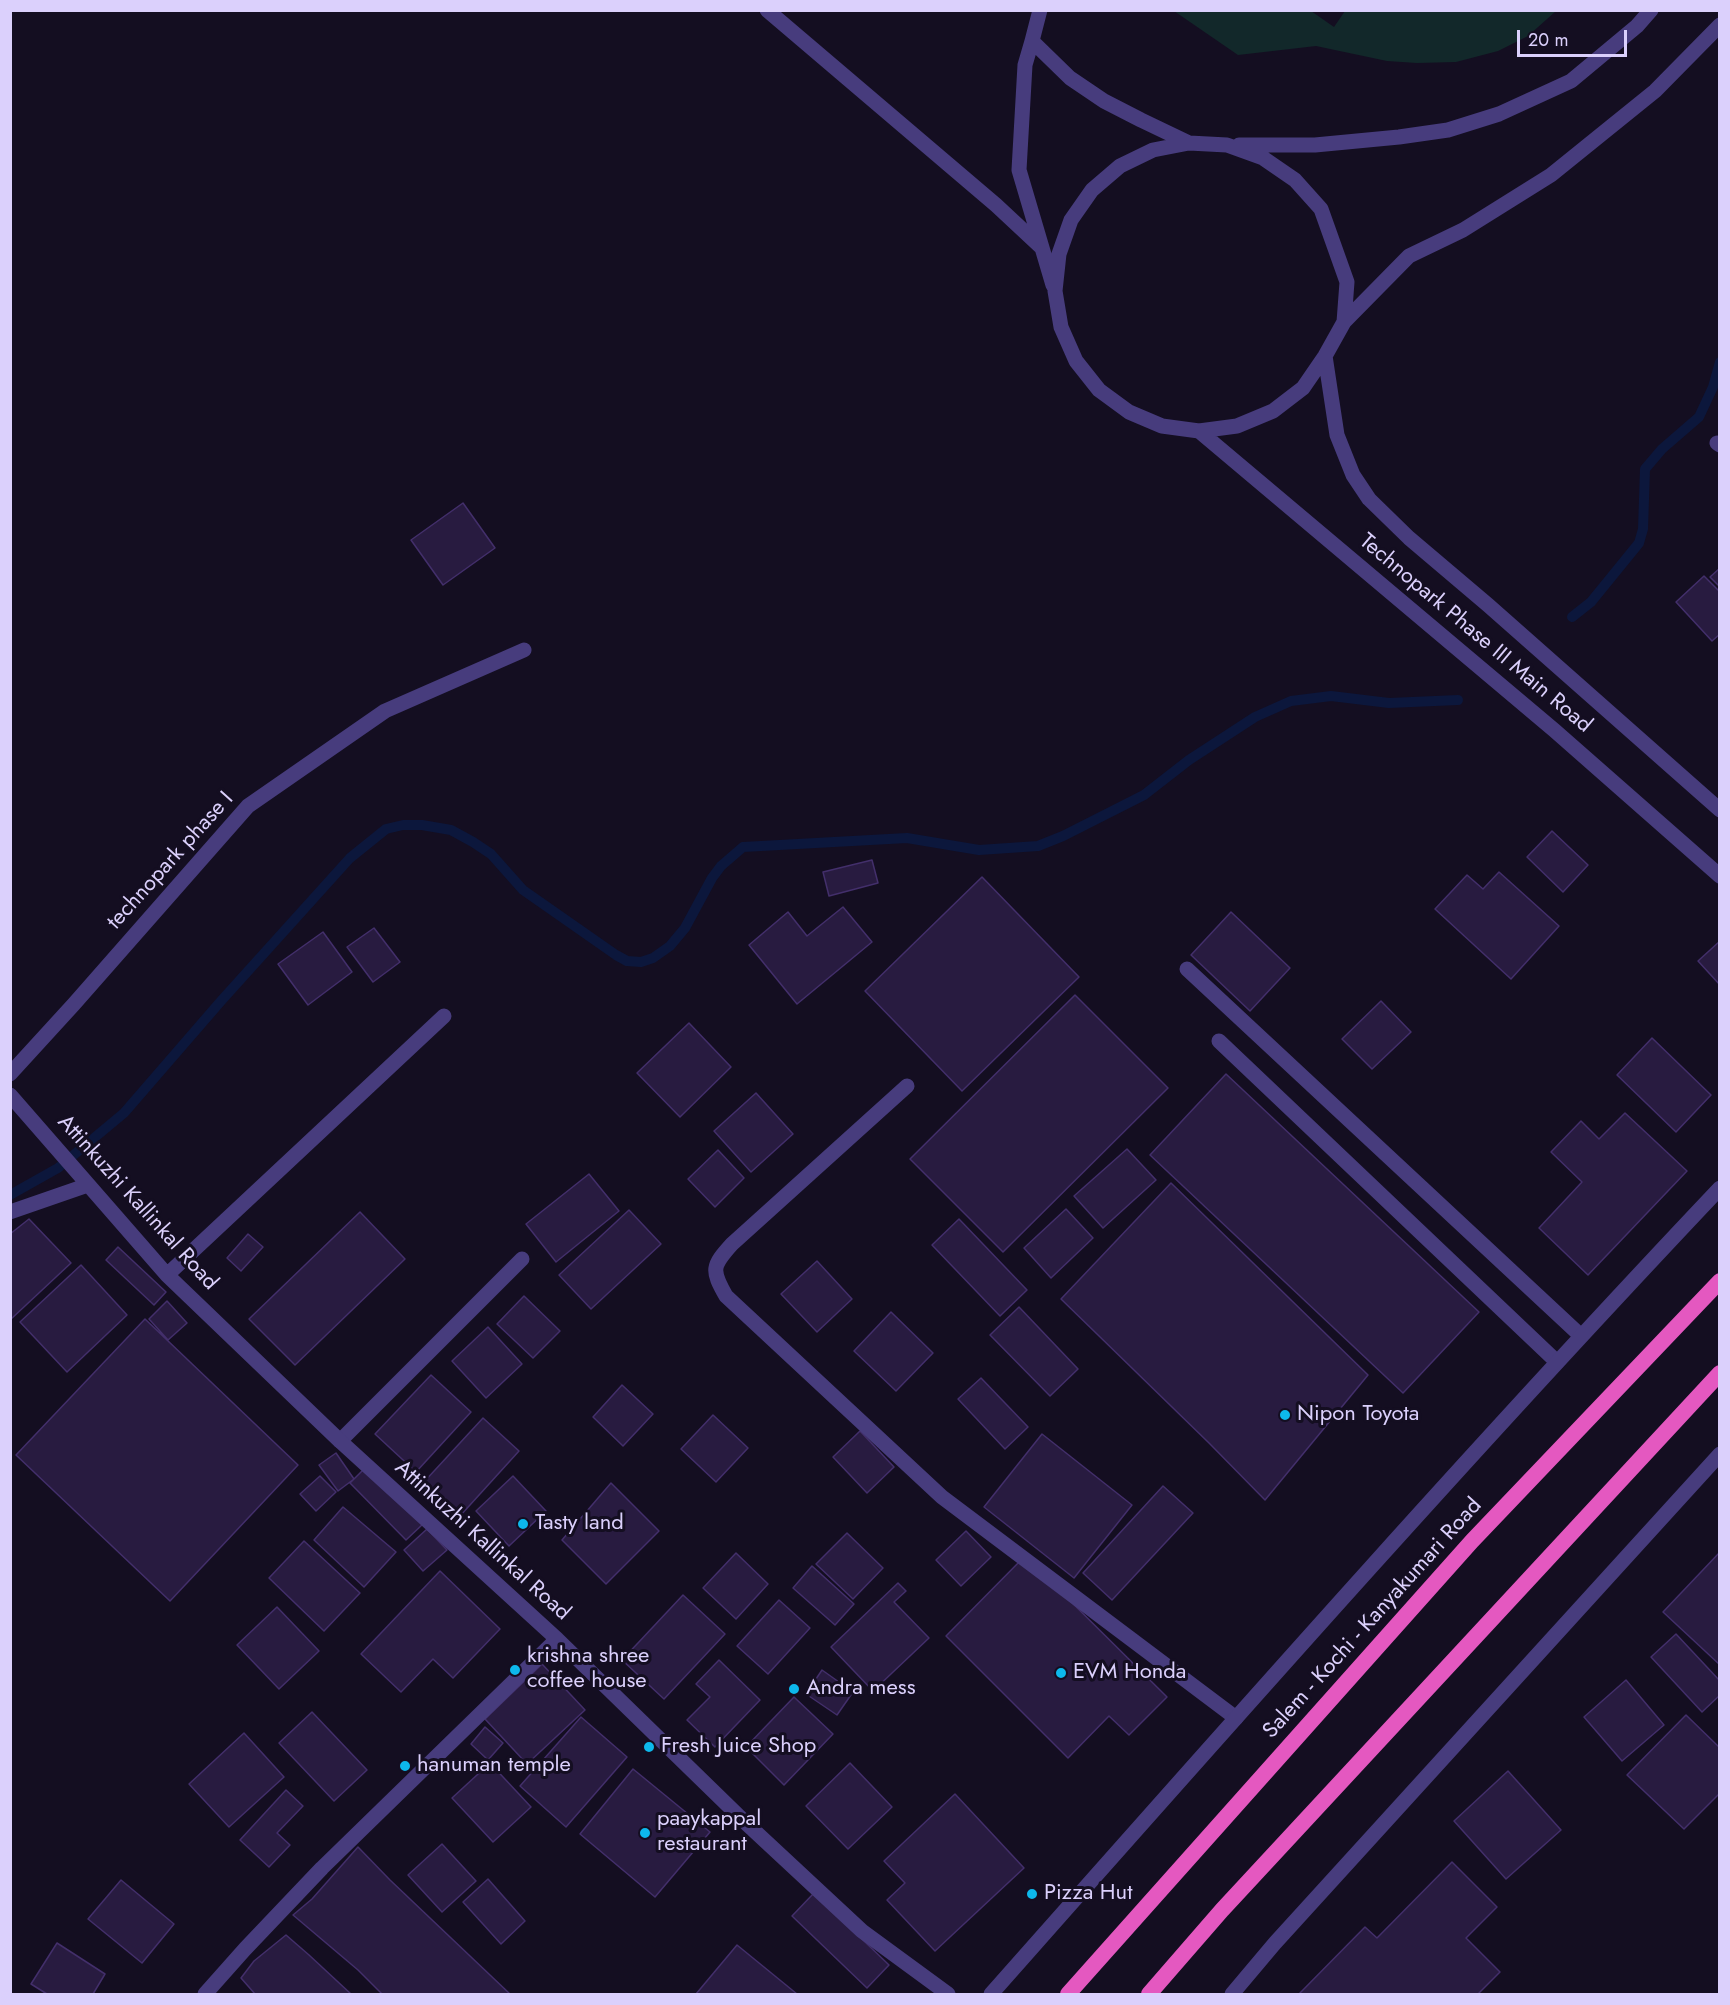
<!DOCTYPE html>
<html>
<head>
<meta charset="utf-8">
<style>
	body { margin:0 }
	#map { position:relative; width:1730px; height:2005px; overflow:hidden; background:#140e21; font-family:Jost,sans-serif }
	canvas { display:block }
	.frame { position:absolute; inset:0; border:12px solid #dbd0fc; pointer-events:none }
	.scale { position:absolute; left:1517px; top:30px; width:110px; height:27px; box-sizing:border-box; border:3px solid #dbd0fc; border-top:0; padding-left:8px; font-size:18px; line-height:21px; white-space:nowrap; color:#dbd0fc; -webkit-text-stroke:4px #140e21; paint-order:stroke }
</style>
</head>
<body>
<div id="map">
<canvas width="1730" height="2005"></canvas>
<div class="frame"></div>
<div class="scale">20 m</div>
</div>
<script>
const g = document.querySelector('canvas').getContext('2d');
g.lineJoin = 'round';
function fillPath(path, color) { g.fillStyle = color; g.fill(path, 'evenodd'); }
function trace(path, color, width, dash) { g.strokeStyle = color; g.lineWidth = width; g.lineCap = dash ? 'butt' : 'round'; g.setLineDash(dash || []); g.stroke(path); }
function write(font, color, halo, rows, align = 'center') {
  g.font = font + ' Jost,sans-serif'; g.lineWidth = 6; g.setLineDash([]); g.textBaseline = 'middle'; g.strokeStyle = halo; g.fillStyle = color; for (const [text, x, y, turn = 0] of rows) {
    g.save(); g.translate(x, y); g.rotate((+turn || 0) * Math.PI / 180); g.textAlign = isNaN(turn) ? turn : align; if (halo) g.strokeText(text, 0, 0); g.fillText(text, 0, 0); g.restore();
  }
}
const green = new Path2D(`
	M1174,11h137l23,16 11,-16h211l-28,25 -30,15 -42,11 -39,1 -30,-2 -71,-15 -78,9z`);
const stream = new Path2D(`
	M1572,617l19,-15 48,-59 4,-14 2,-60 17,-20 37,-32 14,-30 7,-25
	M10,1195l48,-27 66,-55 97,-112 129,-143 36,-29 17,-4h19l29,5 22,12 18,12 32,36 93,65 11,6 14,1 12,-4 17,-12 15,-18 27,-50 9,-12 22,-19 164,-9 72,12 59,-4 25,-10 81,-41 45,-35 66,-43 36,-16 40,-5 58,7 69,-3`);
const building = new Path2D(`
	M463,503l32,45 -52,37 -32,-45z
	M1720,568v19l-10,-10z
	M1704,576l16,16v42l-8,7 -36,-39z
	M1552,831l36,34 -25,27 -36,-35z
	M872,860l6,23 -49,13 -6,-24z
	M1499,872l60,54 -48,53 -76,-70 32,-34 16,14z
	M982,877l97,100 -117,114 -97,-100z
	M843,907l29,35 -75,62 -48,-59 39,-33 19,24z
	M1231,912l59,56 -40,43 -59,-56z
	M374,928l26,34 -27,20 -26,-35z
	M323,932l29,40 -44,33 -30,-41z
	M1720,941v44l-22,-24z
	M1075,995l93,93 -165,164 -93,-93z
	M1381,1001l30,31 -39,37 -30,-30z
	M689,1023l42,44 -51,50 -43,-44z
	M1652,1038l59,57 -35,37 -59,-57z
	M1226,1074l253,238 -76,81 -253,-238z
	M756,1093l37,41 -42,38 -37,-41z
	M1625,1113l62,58 -99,104 -49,-47 43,-46 -31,-30 30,-31 18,18z
	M1127,1149l29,31 -53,48 -29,-32z
	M718,1150l26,28 -29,29 -27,-28z
	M589,1174l30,37 -63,51 -30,-38z
	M1171,1183l197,192 -103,125 -56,-57 -148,-144z
	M1066,1209l27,29 -42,40 -27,-30z
	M629,1210l32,34 -70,65 -32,-34z
	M360,1212l45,47 -110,106 -46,-46z
	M29,1219l42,44 -61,57v-86z
	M959,1219l68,71 -27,26 -68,-71z
	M248,1234l15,13 -22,24 -14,-13z
	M118,1247l48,45 -12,13 -48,-45z
	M817,1261l35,38 -35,33 -36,-38z
	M81,1265l46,50 -60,57 -47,-50z
	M524,1296l36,35 -27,27 -36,-34z
	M167,1301l20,22 -19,17 -19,-21z
	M1019,1307l59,62 -28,27 -60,-61z
	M891,1312l42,41 -37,38 -42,-40z
	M145,1319l153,146 -128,136 -154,-146z
	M488,1327l34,37 -36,34 -34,-37z
	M431,1375l40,37 -55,60 -41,-38z
	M981,1378l47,49 -23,22 -47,-50z
	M622,1385l31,29 -30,32 -30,-29z
	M713,1415l35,33 -32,34 -35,-33z
	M483,1418l36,33 -59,65 -37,-33z
	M860,1431l34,36 -27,26 -34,-36z
	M1042,1434l90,71 -58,73 -90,-71z
	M336,1453l18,26 -16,12 -19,-26z
	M367,1466l56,58 -17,16 -56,-57z
	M320,1476l16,16 -20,19 -16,-17z
	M513,1476l33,35 -37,35 -33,-35z
	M611,1483l48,48 -53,53 -44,-44z
	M1163,1486l30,27 -81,87 -29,-27z
	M343,1507l53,45 -32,35 -50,-47z
	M427,1529l20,21 -24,21 -19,-21z
	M966,1531l25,26 -30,29 -25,-26z
	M847,1533l36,35 -30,31 -37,-35z
	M304,1541l56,52 -36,38 -55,-53z
	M1720,1552v113l-57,-53z
	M736,1553l32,31 -32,35 -33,-31z
	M1025,1556l142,141 -38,38 -20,-19 -41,42 -122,-122z
	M812,1566l42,38 -19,21 -42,-37z
	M440,1571l60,58 -47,49 -20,-19 -32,33 -40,-38z
	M898,1583l8,8 -12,11 35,36 -56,53 -42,-44z
	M683,1595l42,39 -61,65 -42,-39z
	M779,1600l31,28 -42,46 -31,-28z
	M277,1607l42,44 -40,38 -42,-44z
	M1676,1634l44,47v14l-18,17 -51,-55z
	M719,1660l41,40 -45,47 -28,-27 23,-23 -14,-13z
	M542,1664l43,46 -58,54 -42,-45z
	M822,1670l31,22 -16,23 -31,-21z
	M1626,1680l38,45 -42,36 -38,-44z
	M794,1697l39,37 -49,51 -38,-38z
	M312,1712l55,58 -33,31 -55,-58z
	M1686,1715l34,33v45l-36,36 -57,-54z
	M581,1717l46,40 -61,70 -46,-41z
	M485,1727l18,16 -15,17 -17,-16z
	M244,1733l40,44 -55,50 -40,-43z
	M490,1763l41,44 -38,35 -41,-44z
	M850,1763l42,44 -44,42 -42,-43z
	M633,1769l77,63 -55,65 -75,-63z
	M1508,1771l53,59 -55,49 -52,-58z
	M286,1790l17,16 -26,27 13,12 -21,22 -29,-27z
	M955,1794l69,74 -89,83 -48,-51 18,-17 -21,-22z
	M442,1844l34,37 -34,31 -34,-37z
	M358,1847l32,33 120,114h-128l-24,-24 -65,-55 19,-16z
	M1452,1862l45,45 -31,31 34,34 -22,22h-179l66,-67 12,11z
	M488,1879l37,42 -24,23 -38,-42z
	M121,1880l53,44 -32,39 -54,-44z
	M814,1893l75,72 -22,23 -75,-72z
	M286,1935l23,20 42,39h-96l-14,-16 13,-17z
	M57,1943l48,31 -12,20h-46l-16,-10z
	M737,1945l60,49h-101z`);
const service = new Path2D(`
	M767,10l229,195 45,42
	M1040,10l-8,31 38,37 34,23 37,19 48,23 38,2 36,13 32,22 26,29 26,73 -3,40 -19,34 -22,32 -30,23 -36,15 -38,5 -37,-5 -33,-14 -30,-22 -23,-29 -15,-34 -6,-36 4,-37 12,-34 21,-30 28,-24 33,-16 36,-7
	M1032,41l-7,24 -6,105 34,115
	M1239,145h76l84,-8 49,-7 51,-16 72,-33 66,-55 14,-16
	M1344,322l65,-66 54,-26 88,-55 104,-84 65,-66
	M1325,356l12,79 16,40 16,24 40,39 79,67 232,205
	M1199,431l355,299 166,146
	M1219,1041l338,321
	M340,1441l182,-182`);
const minor = new Path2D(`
	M1717,443l3,2
	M1187,969l393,366
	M10,1074l64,-70 174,-198 137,-95 139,-61
	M907,1086l-175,158c-20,22 -21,26 -6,52l216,201 294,221
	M10,1095l157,180 173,166 217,198 190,185 115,107 86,63
	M10,1212l78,-27
	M167,1275l277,-259
	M205,1994l40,-45 77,-81 235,-229`);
const tertiary = new Path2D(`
	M991,1994c240,-271 480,-543 729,-806
	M1232,1994l43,-51 445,-489`);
const trunk = new Path2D(`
	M1068,1994l404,-453 248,-260
	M1149,1994l73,-84 498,-537`);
const markers = [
	[1285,1415,6,"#0db8ec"],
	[523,1524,6,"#0db8ec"],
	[515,1670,6,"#0db8ec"],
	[1061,1673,6,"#0db8ec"],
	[794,1689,6,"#0db8ec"],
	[649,1747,6,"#0db8ec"],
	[405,1766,6,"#0db8ec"],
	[645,1833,6,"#0db8ec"],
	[1032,1894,6,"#0db8ec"]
];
const streetNames = [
	["Technopark Phase III Main Road",1475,634,40],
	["technopark phase I",171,861,-48],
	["Attinkuzhi Kallinkal Road",137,1203,48],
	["Attinkuzhi Kallinkal Road",482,1541,42],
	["Salem - Kochi - Kanyakumari Road",1373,1619,-48]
];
const poiNames = [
	["Nipon Toyota",1297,1415],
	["Tasty land",535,1524],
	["krishna shree",527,1657],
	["coffee house",527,1682],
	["EVM Honda",1073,1673],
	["Andra mess",806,1689],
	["Fresh Juice Shop",661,1747],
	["hanuman temple",417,1766],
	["paaykappal",657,1820],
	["restaurant",657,1845],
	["Pizza Hut",1044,1894]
];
fillPath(green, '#12282a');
trace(stream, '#0c173c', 10);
fillPath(building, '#281b40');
trace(building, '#432f6b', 1.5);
trace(service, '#473c7d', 15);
trace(minor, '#473c7d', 15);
trace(tertiary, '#473c7d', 15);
trace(trunk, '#e458c0', 16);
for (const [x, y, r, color] of markers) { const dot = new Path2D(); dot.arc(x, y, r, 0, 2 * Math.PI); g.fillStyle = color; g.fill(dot); trace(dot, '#140e21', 2); }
write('22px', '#dbd0fc', '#140e21', streetNames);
write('22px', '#dbd0fc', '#140e21', poiNames, 'left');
</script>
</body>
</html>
